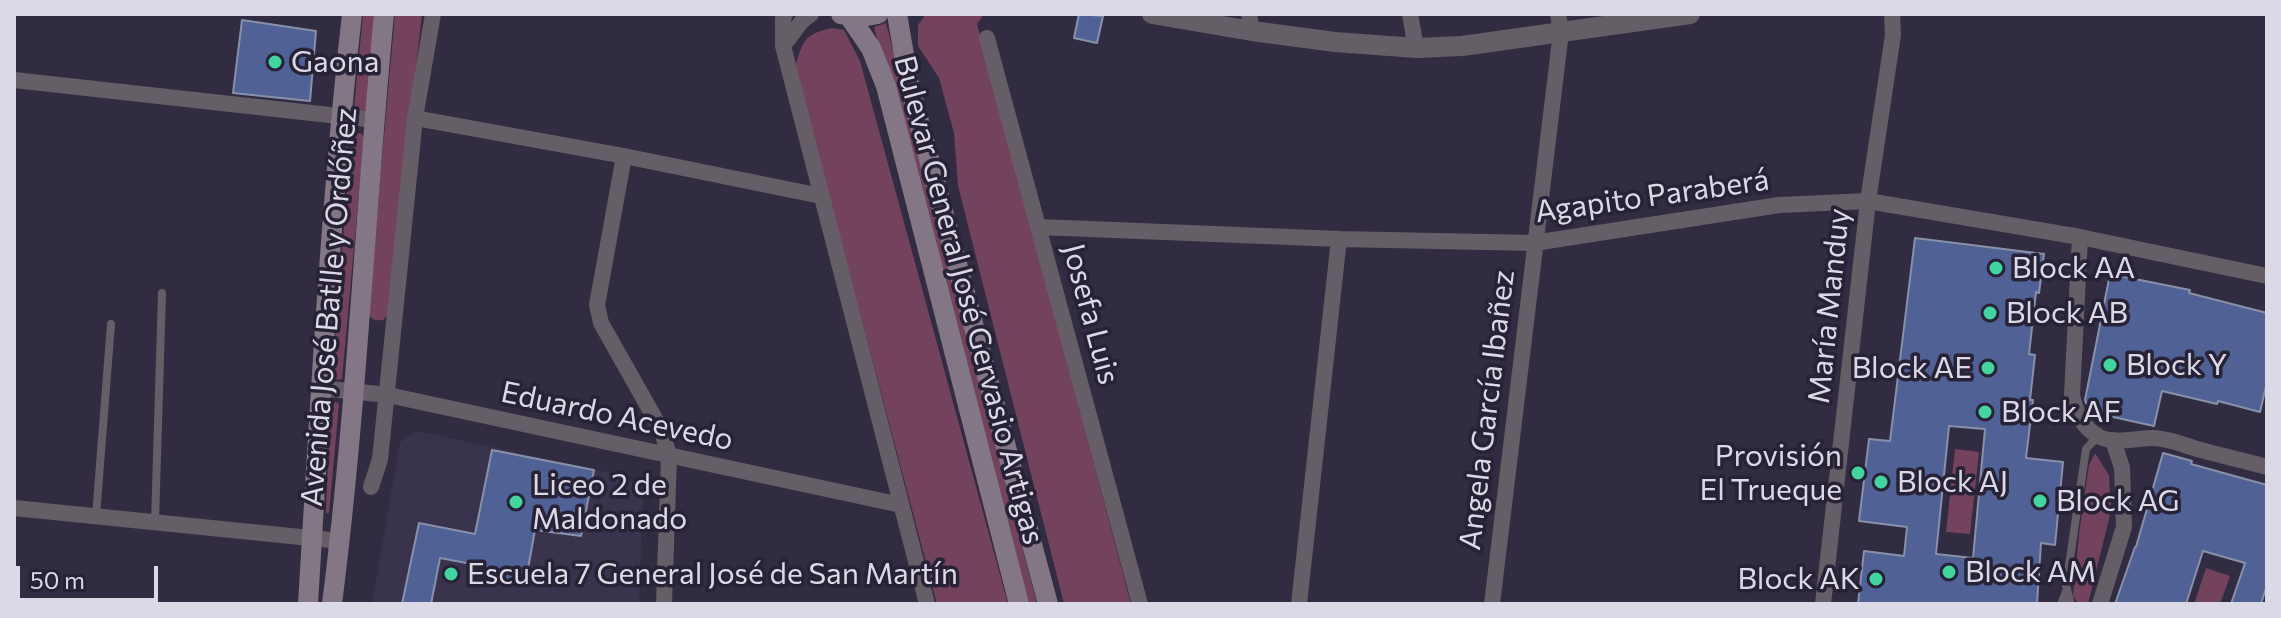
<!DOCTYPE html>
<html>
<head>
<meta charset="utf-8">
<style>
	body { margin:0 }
	#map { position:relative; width:2281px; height:618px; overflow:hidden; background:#312c41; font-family:Commissioner,sans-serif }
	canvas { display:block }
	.frame { position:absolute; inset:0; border:16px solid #dcd9e7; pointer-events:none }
	.scale { position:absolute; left:16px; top:566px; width:142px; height:36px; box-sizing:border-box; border:4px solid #dcd9e7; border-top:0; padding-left:10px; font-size:24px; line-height:28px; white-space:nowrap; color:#dcd9e7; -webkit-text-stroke:6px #282236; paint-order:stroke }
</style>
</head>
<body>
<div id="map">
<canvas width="2281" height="618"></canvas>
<div class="frame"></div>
<div class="scale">50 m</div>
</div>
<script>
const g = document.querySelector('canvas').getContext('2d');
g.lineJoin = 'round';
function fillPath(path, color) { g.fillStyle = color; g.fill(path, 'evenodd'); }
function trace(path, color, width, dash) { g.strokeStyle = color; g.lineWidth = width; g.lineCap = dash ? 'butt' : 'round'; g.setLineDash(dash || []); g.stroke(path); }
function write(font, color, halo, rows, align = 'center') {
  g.font = font + ' Commissioner,sans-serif'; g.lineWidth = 7; g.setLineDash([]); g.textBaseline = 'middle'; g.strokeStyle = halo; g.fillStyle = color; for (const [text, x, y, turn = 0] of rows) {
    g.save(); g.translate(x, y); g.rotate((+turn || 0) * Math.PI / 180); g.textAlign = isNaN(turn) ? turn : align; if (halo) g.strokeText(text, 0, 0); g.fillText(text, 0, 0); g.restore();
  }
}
const built = new Path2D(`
	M418,431l202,44 2,5 16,2 5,6 -4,116h-267l28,-162z`);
const green = new Path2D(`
	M363,14h13l-9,95 -2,2 -9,-1 -2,-3z
	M395,14h27l-34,300 -5,6c-8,1 -11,0 -15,-7z
	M926,14h58l-7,10 154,580h-67l-106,-418 -4,-53 -15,-55 -21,-32v-21z
	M886,23l151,581h-8l-155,-577z
	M832,28l12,2 16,31 148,543h-71l-142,-537c8,-26 9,-33 37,-39z
	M359,133l3,1 2,4 -22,241 -7,1 -3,-1 19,-242z
	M336,402l3,2 -10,109h-3l4,-110z
	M1955,449l24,3 -9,82 -24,-2z
	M2095,453l14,22 2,36 -23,93h-9l-6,-8 6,-62 10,-69z
	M2206,568l24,8 -10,28h-26z`);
const building = new Path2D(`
	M1079,14l24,2 -6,27 -23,-5z
	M242,20l74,11 -6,70 -77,-8z
	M1915,238l129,16 -5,39 -3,-1 -7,62 6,1 -5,45h3l-7,58 37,4 -8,83 -14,-2 -4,61h-179l6,-53 40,5 3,-29 -48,-6 10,-82 21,2zM1949,426l36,3 -12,129 -37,-4z
	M2110,274l80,16 -1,3 78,20v69l-7,30 -42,-11 -1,3 -55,-13 -8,35 -64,-14 -5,-12z
	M492,450l102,20 -13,66 -46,-6 -8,44 -7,-2 -2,9 -21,-4 1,-8 -58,-11 -9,46h-29l17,-81 56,11z
	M2163,453l29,8 -1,3 76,21v100l-6,19h-30l14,-41 -42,-12 -17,53h-71l20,-57h1z`);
const service = new Path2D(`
	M96,516l15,-192
	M155,522l7,-229
	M2061,604l6,-15
	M2071,604l-5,-18 20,-137 12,-13`);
const minor = new Path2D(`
	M785,14l-2,5v27l144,558
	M1249,14l3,17
	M1410,14l6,34
	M987,38l153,566
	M783,46l19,-25 9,-7
	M14,80l361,40
	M415,118l209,38 197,40
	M624,156l-27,149 4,18 61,108 7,25 -5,148
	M1039,227l300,12 195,4 245,-38 89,-4 212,36 187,39
	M2080,237l-8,158c4,17 10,32 26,41 15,9 38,2 55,2 17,0 32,8 48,12 22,6 44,11 66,17
	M320,388l68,7 513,110
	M371,487l9,-28 35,-341 18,-104
	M14,508l326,33
	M1299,604l40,-365
	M1492,604l69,-572 -3,-18
	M1823,604l45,-403 25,-166 -1,-21
	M2100,604l24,-77 -2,-59 -9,-28`);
const tertiary = new Path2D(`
	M1152,14l100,17 83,11 81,6 46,-2 228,-32`);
const secondary = new Path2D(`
	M841,14l20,3 17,-3
	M897,14l12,70 139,520
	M849,16l22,32 15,38 133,518
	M308,604c12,-197 22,-394 44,-590
	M332,604c25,-196 33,-393 52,-590`);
const markers = [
	[275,62,8,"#44d4a0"],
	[1996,268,8,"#44d4a0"],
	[1990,313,8,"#44d4a0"],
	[2110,365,8,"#44d4a0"],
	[1988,368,8,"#44d4a0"],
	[1985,412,8,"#44d4a0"],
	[1858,473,8,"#44d4a0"],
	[1881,482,8,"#44d4a0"],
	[2040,501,8,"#44d4a0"],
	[516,502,8,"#44d4a0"],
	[1949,572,8,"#44d4a0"],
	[451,574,8,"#44d4a0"],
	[1876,579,8,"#44d4a0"]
];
const poiNames = [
	["Gaona",291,62],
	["Block AA",2012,268],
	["Block AB",2006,313],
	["Block Y",2126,365],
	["Block AE",1972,368,"right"],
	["Block AF",2001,412],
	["Provisión",1842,456,"right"],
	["El Trueque",1842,490,"right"],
	["Block AJ",1897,482],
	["Liceo 2 de",532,485],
	["Maldonado",532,519],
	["Block AG",2056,501],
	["Block AM",1965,572],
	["Escuela 7 General José de San Martín",467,574],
	["Block AK",1860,579,"right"]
];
const streetNames = [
	["Agapito Paraberá",1652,196,-8],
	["Bulevar General José Gervasio Artigas",969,300,75],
	["María Manduy",1829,306,-84],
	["Avenida José Batlle y Ordóñez",329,307,-85],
	["Josefa Luis",1091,314,75],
	["Angela García Ibañez",1487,410,-83],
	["Eduardo Acevedo",617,416,12]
];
fillPath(built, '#3a334e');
fillPath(green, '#73425c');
fillPath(building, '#506195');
trace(building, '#8891a9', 2);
trace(service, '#655e66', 8);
trace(minor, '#655e66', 16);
trace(tertiary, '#655e66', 20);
trace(secondary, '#837785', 20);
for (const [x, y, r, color] of markers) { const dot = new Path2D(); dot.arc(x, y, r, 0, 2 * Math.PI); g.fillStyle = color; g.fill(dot); trace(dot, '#282236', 3); }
write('30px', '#dcd9e7', '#282236', poiNames, 'left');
write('30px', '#dcd9e7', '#282236', streetNames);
</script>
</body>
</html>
